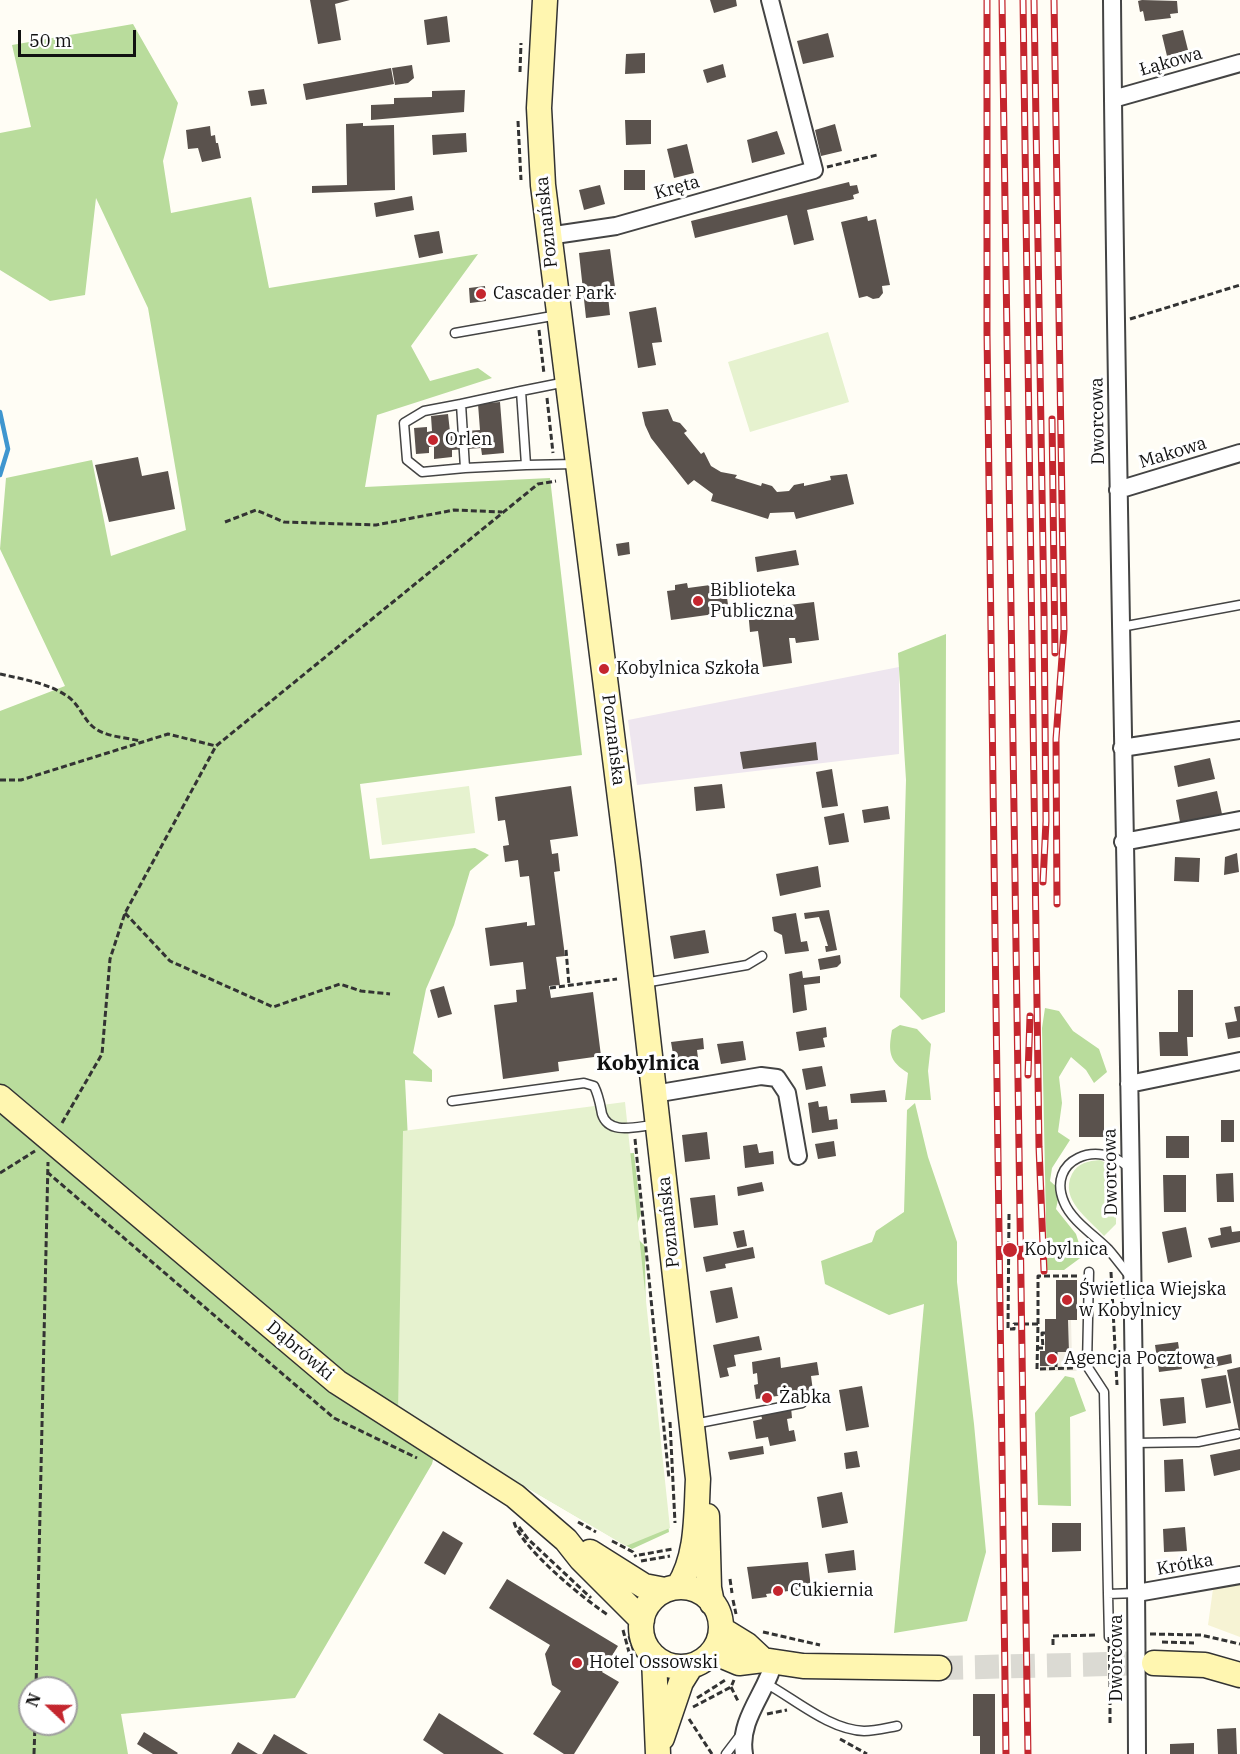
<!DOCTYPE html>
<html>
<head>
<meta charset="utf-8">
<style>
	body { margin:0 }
	#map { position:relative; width:1240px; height:1754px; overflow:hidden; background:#fffdf5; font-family:"IBM Plex Serif",serif }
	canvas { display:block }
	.north { position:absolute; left:18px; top:1676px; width:60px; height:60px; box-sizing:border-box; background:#fff; border:2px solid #a0a0a0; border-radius:50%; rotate:292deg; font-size:16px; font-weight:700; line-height:24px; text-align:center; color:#111 }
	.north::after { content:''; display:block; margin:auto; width:21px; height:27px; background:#c4262e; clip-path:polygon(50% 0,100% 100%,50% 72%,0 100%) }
	.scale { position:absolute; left:18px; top:30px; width:118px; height:27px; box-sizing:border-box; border:3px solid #111; border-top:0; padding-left:8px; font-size:18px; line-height:21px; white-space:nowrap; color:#111; -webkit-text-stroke:4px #fff; paint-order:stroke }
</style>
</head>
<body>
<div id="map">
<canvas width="1240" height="1754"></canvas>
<div class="north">N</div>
<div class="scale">50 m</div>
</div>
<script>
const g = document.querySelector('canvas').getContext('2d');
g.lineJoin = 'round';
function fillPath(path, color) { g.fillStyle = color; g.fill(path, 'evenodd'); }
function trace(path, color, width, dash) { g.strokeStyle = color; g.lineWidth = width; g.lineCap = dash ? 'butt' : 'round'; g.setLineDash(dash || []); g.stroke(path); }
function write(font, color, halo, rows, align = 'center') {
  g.font = font + ' "IBM Plex Serif",serif'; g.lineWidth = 6; g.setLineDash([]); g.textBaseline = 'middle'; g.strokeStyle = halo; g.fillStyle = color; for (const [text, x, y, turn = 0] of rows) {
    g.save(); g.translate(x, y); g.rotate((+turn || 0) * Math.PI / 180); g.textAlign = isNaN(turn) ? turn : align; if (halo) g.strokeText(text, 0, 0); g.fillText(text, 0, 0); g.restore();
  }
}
const industrial = new Path2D(`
	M899,667v87l-262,31 -9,-65z`);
const farmland = new Path2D(`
	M1240,1584v53l-32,-12 5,-36z`);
const green = new Path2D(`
	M1100,1160l10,5 6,20v39l-12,12c-15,-17 -45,-36 -32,-62 6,-11 16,-13 28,-14z`);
const forest = new Path2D(`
	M133,24l45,79 -15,58 8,52 80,-16 18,91 209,-34 -67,92 19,35 48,-13 14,10 -115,37 -12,72 185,-9 32,277 -222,29 10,75 105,-11 14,7 -19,16 -16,54 -28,64 -13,64 19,17v12l-27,-2 15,297 199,-223 15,-1 7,61 -8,20 12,12 1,109 23,177 -37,17 -193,-113 -7,28 -137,234 -174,16 7,40h-128v-1043l65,-25 -65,-137 6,-71 86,-18 19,96 75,-26 -38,-222 -52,-110 -11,97 -35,6 -50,-31v-137l31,-6 -19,-82zM30,1688h36v36h-36z
	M946,634l-1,378 -23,8 -22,-23 6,-217 -8,-127z
	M1045,1008l14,3 14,20 26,18 8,23 -13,11 -8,-13 -15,-13 -12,20 3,26 -4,29 12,8 -18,28 -2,13 10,9 -4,19 20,25 7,22 -19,14h-17l-5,-242z
	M900,1025l17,4 14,15 -3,27 3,29h-26l3,-27c-19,-12 -20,-21 -16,-43z
	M915,1103l13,54 29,85v40l17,142 12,128 -19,69 -73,12 30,-329 -35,11 -64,-31 -4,-23 51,-19 4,-11 28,-19 3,-102z
	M1065,1376l9,2 12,33 -16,6 1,89 -33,-1 -3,-92z`);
const pitch = new Path2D(`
	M828,332l21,70 -99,30 -22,-70z
	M469,786l6,47 -93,12 -6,-47z
	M625,1102l45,426 -44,18 -228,-134 5,-281z`);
const plaza = new Path2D(`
	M1068,1320h3l1,39 5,12h-37v-5h13v-14h16z`);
const stream = new Path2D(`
	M0,412l8,37 -8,26`);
const building = new Path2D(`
	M310,0h40l-15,4 6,36 -23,4z
	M710,0h26l1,6 -23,7z
	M1142,0l35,1 1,12 -8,1 1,4 -26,3 -2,-10 -3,1 -2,-11z
	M447,16l3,26 -23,3 -3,-25z
	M1183,30l5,20 -21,6 -5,-21z
	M828,33l6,24 -31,7 -6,-23z
	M645,53v20l-20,1 1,-20z
	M723,64l3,13 -19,6 -4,-13z
	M412,65l2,13 -6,5 -13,2 -3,-17z
	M391,68l3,16 -88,16 -3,-16z
	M264,89l3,15 -16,2 -3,-15z
	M465,90l-1,22 -93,8v-15l23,-1v-6l38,-1v-6z
	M625,120h26v24l-25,1z
	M363,123v3l31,-1 1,65 -83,3v-7l35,-1 -1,-61z
	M835,124l7,27 -21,5 -6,-26z
	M210,126l1,10 4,-1 1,8h2l3,15 -19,4 -4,-14 -10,1 -2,-19z
	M777,131l8,23 -33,9 -5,-23z
	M466,133l1,19 -34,3 -1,-20z
	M687,144l7,29 -20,5 -7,-29z
	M624,170h21v20h-21z
	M849,182l1,4 7,-1 2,8 -6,2 1,4 -47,11 7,30 -20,5 -7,-30 -92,23 -4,-17z
	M600,185l5,19 -21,6 -5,-20z
	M412,196l2,14 -38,7 -2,-14z
	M867,216l1,5 8,-2 14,66 -8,1 1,7 -4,5 -6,1 -6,-3 -8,2 -18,-76z
	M439,231l4,22 -24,5 -5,-23z
	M610,249l6,46 -8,1 2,19 -24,3 -7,-65z
	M485,286l1,15 -16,2 -1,-15z
	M656,307l6,35 -10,1 4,22 -18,3 -9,-56z
	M500,402l4,51 -22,2 -1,-7 -29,2v7l-18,2v-12h-5v6l-13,1 -2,-26 13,-1v5l5,-1 -1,-15 17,-2 2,18 30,-2 -2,-26z
	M668,409l5,12 7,2 7,8 -3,2 17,21 3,-2 7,14 10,6 16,3 -2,3 26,8 1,-3 10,3 5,6 12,-1 5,-6 10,-2v3l27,-6 -1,-4 17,-2 7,30 -58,15 -2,-7 -24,1 -2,6 -57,-18 2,-7 -19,-14 -6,5 -37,-47 -6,-13 -3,-13z
	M138,457l4,19 26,-5 7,38 -66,13 -14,-57z
	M629,542l1,12 -12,2 -2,-12z
	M796,550l3,15 -42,7 -2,-15z
	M687,583l1,5 37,-5 4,29 -58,8 -4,-29 8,-1v-5z
	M814,602l5,38 -23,3 -1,-5h-6l3,25 -29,4 -5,-36 -8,1 -2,-22z
	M816,742l2,18 -75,9 -3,-17z
	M1210,758l5,21 -37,8 -4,-21z
	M832,769l6,37 -16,2 -6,-36z
	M722,784l3,24 -29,3 -2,-24z
	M571,786l7,50 -28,4 2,14 6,-1 2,18 -6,1 11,84 -9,1 4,28 -11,1 2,12 42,-6 8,64 -43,6 1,9 -56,8 -9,-74 23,-3 -1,-12 10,-1 -3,-27 -33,4 -5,-38 42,-6v4l8,-1 -6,-49 -9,1 -2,-17 -13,2 -2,-16 6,-1 -4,-25 -7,1 -3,-24z
	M1217,791l5,23 -42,8 -4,-22z
	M888,806l2,13 -26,4 -2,-13z
	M844,813l5,29 -20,3 -5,-28z
	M1237,853l2,19 -15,3 1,-18z
	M1175,857l25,1 -1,24 -25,-1z
	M818,866l3,21 -41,9 -4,-22z
	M829,910l8,40 -11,2 -1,-6h3l-9,-29 -14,2 -1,-6z
	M796,913l5,29 6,-1 2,10 -24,3 -3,-19 -8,-4 -2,-14z
	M705,930l4,23 -35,6 -4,-23z
	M840,955l1,8 -4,4 -17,3 -2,-11z
	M802,971l1,7 17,-2v7l-16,2 3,25 -14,3 -4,-39z
	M444,986l8,28 -14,4 -8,-28z
	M1178,990h15v47h-6l1,19h-28l-1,-24h19z
	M1240,1006v31l-12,2 -3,-16 12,-2 -3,-14z
	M826,1027l1,10 -4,1 2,9 -26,4 -3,-19z
	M703,1038l1,11 -7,1 1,8 -11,1 1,11 -12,2 -5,-30z
	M743,1041l3,19 -25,4 -4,-20z
	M822,1066l4,20 -20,4 -4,-21z
	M885,1090l2,12 -36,1 -1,-9z
	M1079,1094h25v43h-25z
	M818,1101l1,6 8,-1 2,14 8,-1 1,10 -26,4 -4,-30z
	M1221,1120h13v22h-13z
	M707,1132l3,27 -25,3 -3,-27z
	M1166,1136h23v22h-23z
	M834,1141l2,15 -18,3 -3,-15z
	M757,1144l2,9 14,-2 1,13 -29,4 -2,-22z
	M1233,1173l1,29h-17l-1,-28z
	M1163,1175h23v37h-22z
	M762,1182l2,9 -26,5 -1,-9z
	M715,1195l3,30 -24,3 -4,-30z
	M1231,1226l1,6 8,-1v11l-29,6 -3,-10 13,-3 -1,-7z
	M1186,1227l6,30 -24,6 -6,-31z
	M744,1230l3,16 -10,2 -4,-16z
	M753,1247l2,11 -30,6 1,4 -20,4 -3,-15z
	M1056,1280h21v40h-9l1,32h-16v14h-13v-15h5v-32h11z
	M732,1287l6,31 -22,5 -6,-32z
	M759,1336l3,14 -28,5 2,11 -9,2 2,8 -9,2 -7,-33z
	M1178,1342l4,27 -23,3 -4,-27z
	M1231,1354l1,9 -28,6 -1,-9z
	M780,1357l1,11 36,-6 2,13 -8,1 2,15 -57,8 -2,-14 4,-1 -1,-11 -4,1 -1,-12z
	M1240,1367v64h-1l-12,-61z
	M1226,1375l5,28 -25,5 -5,-29z
	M862,1386l7,41 -23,4 -7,-41z
	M1184,1397l2,26 -23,3 -3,-27z
	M791,1407l1,11 -5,1 2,12 5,-1 2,11 -26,5 -2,-9 -12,2 -3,-18 9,-2 -1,-5z
	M763,1446l1,8 -34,6 -2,-8z
	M1240,1449v21l-26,6 -4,-21z
	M857,1451l3,16 -14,2 -2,-16z
	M1183,1459l2,32 -20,1 -1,-32z
	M842,1492l6,31 -26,5 -5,-31z
	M1052,1523h29v28l-29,1z
	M1185,1527l2,24 -23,1 -1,-23z
	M443,1531l20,12 -18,32 -21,-12z
	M854,1550l2,20 -28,3 -3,-19z
	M808,1562l3,26 -45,6 1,3 -15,2 -5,-32z
	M507,1579l111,67 -16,26 17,10 -45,72h-10l-31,-20 28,-43 -9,-6 -7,-31 5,-9 -61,-37z
	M973,1694h22v60h-15v-18h-7z
	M439,1713l65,41h-60l-21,-14z
	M1236,1728l1,26h-19l-1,-25z
	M144,1732l34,21 -1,1h-24l-16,-10z
	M274,1734l34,20h-46z
	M238,1742l20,12h-27z
	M1194,1743v11h-24v-10z`);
const secondaryTunnel = new Path2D(`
	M939,1668l215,-5`);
const path = new Path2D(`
	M520,72l1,-29
	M518,121l3,59
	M827,167l50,-12
	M1130,319l110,-34
	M539,330l5,44
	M547,398l6,55
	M225,522l31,-12 28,12 92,3 78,-15 48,2
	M0,674c22,5 48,9 67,22 11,7 15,20 24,29 12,12 33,12 49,16
	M0,780h21l147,-46 48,12
	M125,913l45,48 103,46 67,-23 21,7 29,3
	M566,950l3,35
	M550,988l67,-9
	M62,1123l40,-69 8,-95 15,-46 91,-167 322,-262 18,-3
	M635,1139l34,340
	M47,1172l287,246 83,40
	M0,1173l35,-22
	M1009,1214l-1,115h6v-5h24l-1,45 40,-1
	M1111,1272l6,113
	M1038,1324v-48h41
	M1037,1348h6l-1,-15h3
	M1056,1352v16
	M670,1422l5,101
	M514,1522c7,26 71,78 94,93
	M578,1522l18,10
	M519,1527l9,12 63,59
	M612,1541l21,11 3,5
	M639,1555l34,-6
	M641,1561l29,-5
	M730,1579l2,14
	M733,1600l3,14
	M623,1630l10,37
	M763,1632l57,13
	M1150,1634l51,1 39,9
	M629,1636l6,19
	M1162,1642l32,1
	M1053,1645v-9l44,-1
	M1110,1681v45
	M731,1687l7,14
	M36,1688l12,-526
	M697,1698l30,-19
	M693,1707l38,-20 3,-7
	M767,1714l20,-4
	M689,1719l23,35
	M840,1739l27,15
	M34,1754l1,-30`);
const lane = new Path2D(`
	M455,333l103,-18
	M566,382l-45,9 5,74 50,-1
	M521,391l-60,13 4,64 61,-3
	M461,404l-37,7 -20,12 3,37 15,12 43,-4
	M1121,627l119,-22
	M644,983l103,-18 15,-9
	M452,1101l132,-18 10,3c5,10 6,18 8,28 7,22 36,12 52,11
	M1129,1168c-31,-30 -83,-8 -65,34 7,18 30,33 44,47 8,9 15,19 23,29
	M1089,1272l-2,94 17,26 4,202 29,-1
	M694,1424l108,-21
	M1134,1443l64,-1 39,-8
	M1108,1594l1,43
	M767,1684c29,16 63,46 97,47 11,0 22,-3 33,-5
	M726,1754l16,-21`);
const street = new Path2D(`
	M1112,0c5,585 23,1169 25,1754
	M1113,99l127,-36
	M548,236l68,-10 198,-56 -44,-170
	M1118,490l122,-37
	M1122,748l118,-18
	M1123,842l117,-22
	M1129,1084l111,-23
	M654,1094l107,-18 16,2 10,15 11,63
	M1137,1593l103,-18
	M744,1754c-6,-34 22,-61 30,-92`);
const secondary = new Path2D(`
	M545,0l-6,108 4,77 85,677 70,617c-2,36 0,77 -20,108
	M0,1097l337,285 178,114 51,44 15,19 61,61
	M707,1516l2,72 3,15
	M590,1552l54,34 21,4
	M641 1627a40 40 0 1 1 80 0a40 40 0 1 1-80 0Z
	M721,1629l26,16 16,15
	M713,1652l26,11 24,-3 40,6 136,2
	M654,1658l4,96
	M1154,1663l51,2 35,10
	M662,1738l19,-56 10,-16`);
const rail = new Path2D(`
	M987,0v333l19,1421
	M1002,0l26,1754
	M1023,0l16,1147 5,124
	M1034,0l10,612 2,209 -3,61
	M1054,0l10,630 -8,109 1,165
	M1052,419l3,234
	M1028,1075l2,-59`);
const pathBridge = new Path2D(`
	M1109,1637l1,44`);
const markers = [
	[481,294,6,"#c4262e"],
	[433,440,6,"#c4262e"],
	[698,601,6,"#c4262e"],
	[604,669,6,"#c4262e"],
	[1010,1250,8,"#c4262e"],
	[1067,1300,6,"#c4262e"],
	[1052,1359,6,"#c4262e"],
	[767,1398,6,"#c4262e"],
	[778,1591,6,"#c4262e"],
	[577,1663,6,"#c4262e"]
];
const streetNames = [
	["Łąkowa",1171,62,-16],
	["Kręta",677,188,-16],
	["Poznańska",547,222,-96],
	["Dworcowa",1098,421,-91],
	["Makowa",1173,453,-17],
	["Poznańska",613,740,83],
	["Dworcowa",1111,1172,-91],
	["Poznańska",669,1222,-96],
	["Dąbrówki",300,1351,40],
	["Krótka",1185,1565,-10],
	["Dworcowa",1117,1658,-90]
];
const poiNames = [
	["Cascader Park",493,294],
	["Orlen",445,440],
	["Biblioteka",710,591],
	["Publiczna",710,612],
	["Kobylnica Szkoła",616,669],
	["Kobylnica",1024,1250],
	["Świetlica Wiejska",1079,1290],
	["w Kobylnicy",1079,1311],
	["Agencja Pocztowa",1064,1359],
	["Żabka",779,1398],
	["Cukiernia",790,1591],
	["Hotel Ossowski",589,1663]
];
const quarterNames = [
	["Kobylnica",648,1064]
];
fillPath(industrial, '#eee6ef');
fillPath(farmland, '#f6f3d4');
fillPath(green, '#d5ebbd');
fillPath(forest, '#b9dc9c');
fillPath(pitch, '#e6f2cf');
fillPath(plaza, '#f1ede2');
trace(stream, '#3f96cf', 4.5);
fillPath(building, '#5a524d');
trace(secondaryTunnel, '#dbdad3', 24, [24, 12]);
trace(lane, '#444', 11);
trace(street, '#444', 20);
trace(secondary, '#333', 27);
trace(path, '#333', 3, [6, 3]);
trace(lane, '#fff', 8);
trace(street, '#fff', 16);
trace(secondary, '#fff6b0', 24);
trace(rail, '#c4262e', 7);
trace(rail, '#fff', 4.5, [14]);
trace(pathBridge, '#333', 3, [6, 3]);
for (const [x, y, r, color] of markers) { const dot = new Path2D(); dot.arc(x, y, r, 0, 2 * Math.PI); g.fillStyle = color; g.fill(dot); trace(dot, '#fff', 2); }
write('18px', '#111', '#fff', streetNames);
write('18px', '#111', '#fff', poiNames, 'left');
write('bold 21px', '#111', '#fff', quarterNames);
</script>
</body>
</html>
